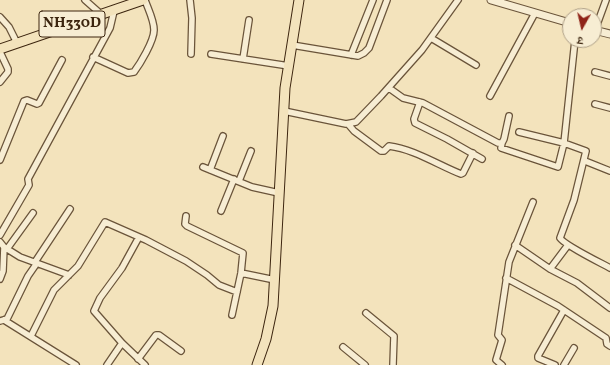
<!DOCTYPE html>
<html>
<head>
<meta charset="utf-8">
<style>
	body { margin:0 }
	#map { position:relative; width:610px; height:365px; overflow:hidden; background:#f3e3bc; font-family:Vollkorn,"Noto Serif Devanagari",serif }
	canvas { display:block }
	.north { position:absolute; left:562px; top:8px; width:40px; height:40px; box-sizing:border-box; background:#f7edd3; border:1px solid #ac9d85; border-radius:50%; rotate:188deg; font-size:11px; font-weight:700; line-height:16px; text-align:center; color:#3c250f }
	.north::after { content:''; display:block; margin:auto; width:14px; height:18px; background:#8f2418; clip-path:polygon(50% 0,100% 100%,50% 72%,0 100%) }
</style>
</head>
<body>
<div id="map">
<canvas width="610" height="365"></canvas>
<div class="north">उ</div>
</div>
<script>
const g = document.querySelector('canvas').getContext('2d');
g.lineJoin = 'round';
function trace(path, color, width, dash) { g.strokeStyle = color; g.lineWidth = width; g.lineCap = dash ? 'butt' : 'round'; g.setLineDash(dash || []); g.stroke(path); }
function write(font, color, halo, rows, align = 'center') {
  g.font = font + ' Vollkorn,serif'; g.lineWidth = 4; g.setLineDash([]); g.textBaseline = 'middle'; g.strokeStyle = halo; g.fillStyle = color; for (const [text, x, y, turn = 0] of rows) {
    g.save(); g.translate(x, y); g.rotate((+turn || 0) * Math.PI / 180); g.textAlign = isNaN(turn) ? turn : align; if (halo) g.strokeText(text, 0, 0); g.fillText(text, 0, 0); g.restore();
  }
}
const minor = new Path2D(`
	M85,0l17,15
	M190,0l2,18 -1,36
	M0,17l9,10 8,16
	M595,30l11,-30
	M431,38l45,27
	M292,45l66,11 6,-3 5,-5 18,-48
	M0,52l8,17v3l-8,10
	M211,54l78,12
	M351,55l22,-55
	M93,57l35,16 6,-1c6,-8 20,-31 20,-42 0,-10 -6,-21 -9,-30
	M243,59l6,-39
	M595,72l15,4
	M389,88l14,10 20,5 75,40h4l2,-4 5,-23
	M490,96l45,-83
	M420,102l-6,17 1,4 32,16 35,20
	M595,104l15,4
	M284,111l62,13 10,-2 25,-26 41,-46 36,-50
	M348,124l6,7 27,20h3l5,-5c25,3 49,19 72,28l2,-1 10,-20
	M519,132l45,11 22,8 -12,49 -14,38c4,7 41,25 50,30
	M502,143l-1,5 57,19 6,-24 11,-103
	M0,160l24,-59 3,-1 10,4 2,-1 23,-43
	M585,161l25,10
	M203,167l49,20 27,6
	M210,170l13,-34
	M239,181l12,-30
	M221,211l13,-32
	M186,216l-1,8 2,2 56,27 -2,20 -9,42
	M0,235l29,-50 -1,-6 82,-151 4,-17
	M139,237l-17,31 -22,30 -6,13 28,32 23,22
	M0,242l4,5 16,10 49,18
	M515,245l35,24 27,14 33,25
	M7,249l26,-36
	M35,262l35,-53
	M550,269l18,-24
	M241,273l34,7
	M506,278l52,28 48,32 1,6 3,2
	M0,279l3,-8 1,-24
	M366,313l28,23 -1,29
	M4,320l72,45
	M0,321l7,-2 21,-43 9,-13
	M31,336l23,-46 24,-24 27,-44 41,18 40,21 21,14 12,10 18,7
	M343,347l22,18
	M138,359l18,-24h3l22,16
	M107,365l15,-22
	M502,365l-6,-5 6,-20 -4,-5 11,-73 24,-60
	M555,365l-17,-7v-2l26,-46
	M564,365l10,-17`);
const tertiary = new Path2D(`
	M491,0l79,23
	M594,30l16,4`);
const trunk = new Path2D(`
	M0,49l143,-49
	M257,365l9,-26 7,-33 12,-218 14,-88`);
const shields = [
	[72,24,66]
];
const shieldNames = [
	["NH330D",72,24]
];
trace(minor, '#6a543a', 8);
trace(tertiary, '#6a543a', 9);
trace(trunk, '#3c250f', 11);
trace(minor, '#f7edd3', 5.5);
trace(tertiary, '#f7edd3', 7);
trace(trunk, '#f3e3bc', 9);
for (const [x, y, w] of shields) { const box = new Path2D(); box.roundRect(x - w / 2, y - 13, w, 26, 3); g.fillStyle = '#f7edd3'; g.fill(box); trace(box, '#3c250f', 1); }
write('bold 15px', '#3c250f', null, shieldNames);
</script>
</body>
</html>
